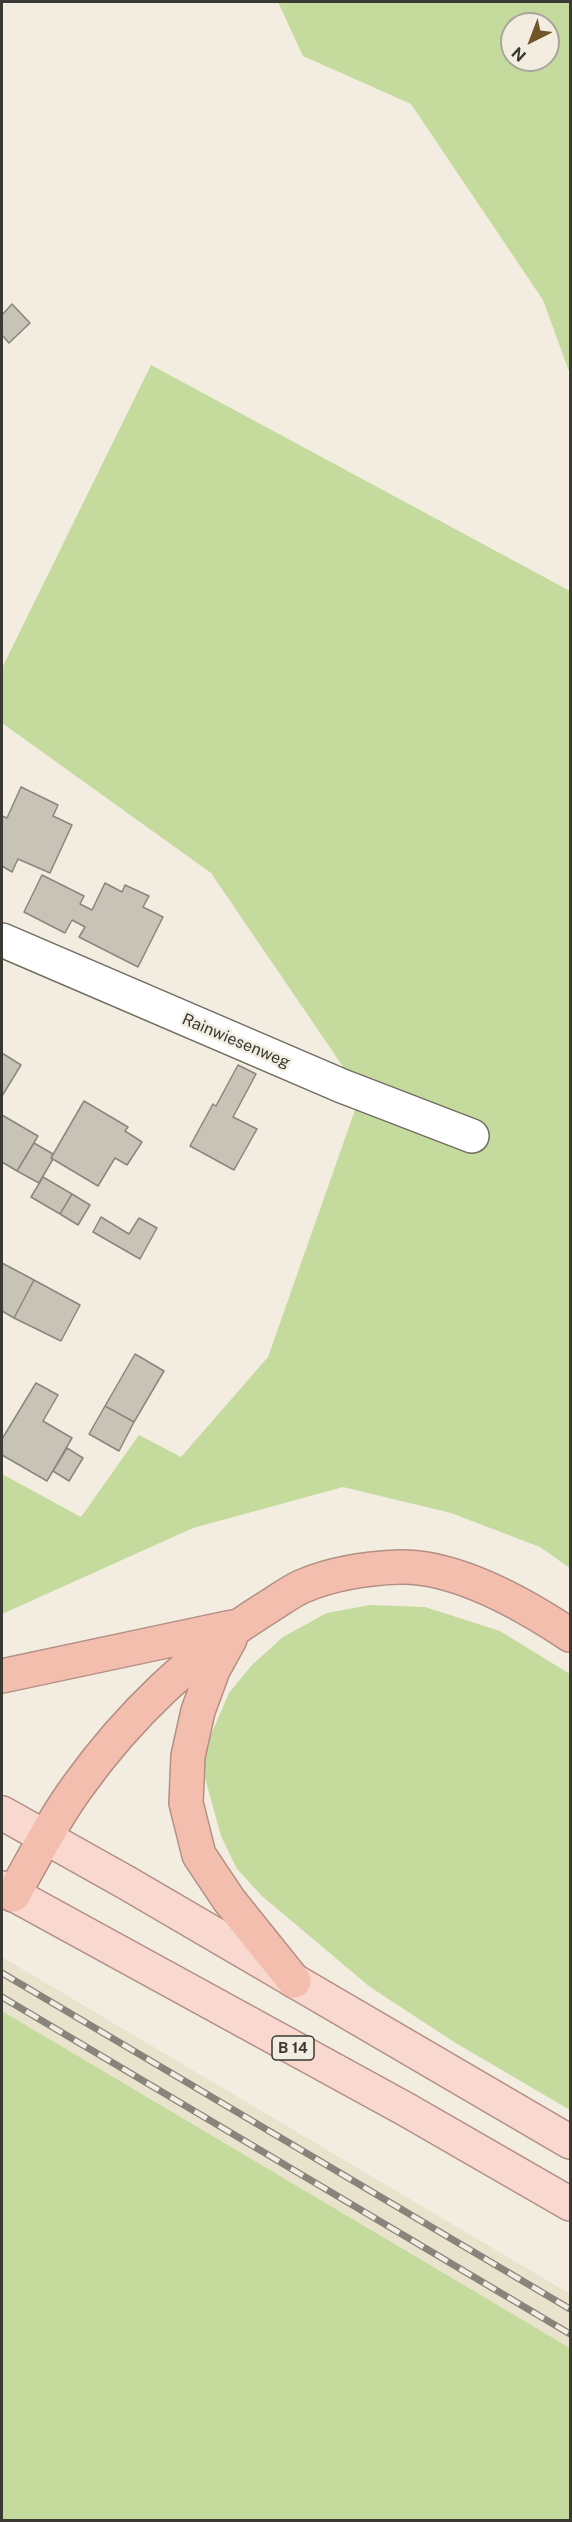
<!DOCTYPE html>
<html>
<head>
<meta charset="utf-8">
<style>
	body { margin:0 }
	#map { position:relative; width:572px; height:2522px; overflow:hidden; background:#f2ede0; font-family:"Public Sans",sans-serif }
	canvas { display:block }
	.frame { position:absolute; inset:0; border:3px solid #3a3934; pointer-events:none }
	.north { position:absolute; left:500px; top:12px; width:60px; height:60px; box-sizing:border-box; background:#f2ede0; border:2px solid #a8a59b; border-radius:50%; rotate:222deg; font-size:16px; font-weight:700; line-height:24px; text-align:center; color:#3a3934 }
	.north::after { content:''; display:block; margin:auto; width:21px; height:27px; background:#705628; clip-path:polygon(50% 0,100% 100%,50% 72%,0 100%) }
</style>
</head>
<body>
<div id="map">
<canvas width="572" height="2522"></canvas>
<div class="frame"></div>
<div class="north">N</div>
</div>
<script>
const g = document.querySelector('canvas').getContext('2d');
g.lineJoin = 'round';
function fillPath(path, color) { g.fillStyle = color; g.fill(path, 'evenodd'); }
function trace(path, color, width, dash) { g.strokeStyle = color; g.lineWidth = width; g.lineCap = dash ? 'butt' : 'round'; g.setLineDash(dash || []); g.stroke(path); }
function write(font, color, halo, rows, align = 'center') {
  g.font = font + ' "Public Sans",sans-serif'; g.lineWidth = 5; g.setLineDash([]); g.textBaseline = 'middle'; g.strokeStyle = halo; g.fillStyle = color; for (const [text, x, y, turn = 0] of rows) {
    g.save(); g.translate(x, y); g.rotate((+turn || 0) * Math.PI / 180); g.textAlign = isNaN(turn) ? turn : align; if (halo) g.strokeText(text, 0, 0); g.fillText(text, 0, 0); g.restore();
  }
}
const built = new Path2D(`
	M2,1957l568,337v54l-568,-337z`);
const green = new Path2D(`
	M278,2h292v372l-27,-74 -132,-196 -108,-48zM512,24h36v36h-36z
	M151,365l419,226v977l-30,-21 -89,-34 -108,-26 -150,41 -191,86v-140l79,43 58,-82 42,22 87,-100 93,-264 -150,-220 -209,-150v-55z
	M370,1605l55,2 75,24 70,43v436l-116,-68 -84,-55 -108,-91 -25,-27 -16,-33 -18,-65 6,-32 20,-46 23,-28 31,-28 44,-24z
	M2,2011l568,337v172h-568z`);
const building = new Path2D(`
	M12,304l18,19 -21,20 -7,-8v-20z
	M21,787l37,18 -5,11 19,9 -22,48 -32,-14 -6,13 -10,-6v-50l5,2z
	M42,875l42,21 -4,8 12,6 13,-27 17,9 3,-7 24,11 -6,11 20,10 -25,50 -59,-30 6,-10 -13,-7 -7,13 -41,-21z
	M2,1053l19,12 -19,31z
	M238,1065l18,9 -23,43 24,12 -23,41 -44,-24 23,-42 3,2z
	M84,1101l44,26 -3,4 17,11 -15,23 -12,-7 -17,28 -47,-28z
	M2,1115l36,21 -21,35 -15,-9z
	M34,1143l19,11 -2,4 2,1 -14,24 -22,-12z
	M43,1177l29,17 -12,20 -29,-17z
	M72,1194l18,11 -12,20 -18,-11z
	M101,1217l28,17 10,-16 18,10 -17,31 -47,-27z
	M2,1263l32,17 -20,38 -12,-7z
	M34,1280l46,25 -19,36 -47,-23z
	M135,1354l29,17 -30,51 -29,-16z
	M36,1383l22,12 -15,26 29,17 -25,43 -45,-26v-16z
	M105,1406l29,16 -15,29 -30,-17z
	M67,1448l16,10 -14,23 -16,-10z`);
const minor = new Path2D(`
	M2,940l340,146 130,50`);
const major = new Path2D(`
	M2,1813l125,70 443,259
	M2,1888l405,222 163,94`);
const highway = new Path2D(`
	M230,1639l-17,31 -15,41 -10,45 -2,47 13,52 30,45 65,81
	M2,1676l230,-49
	M13,1895c21,-37 40,-75 65,-109 50,-70 117,-134 190,-179 12,-7 23,-16 35,-21 31,-13 64,-18 97,-19 57,-1 125,38 170,68`);
const rail = new Path2D(`
	M2,1973l568,336
	M2,1997l568,337`);
const shields = [
	[293,2048,42]
];
const shieldNames = [
	["B 14",293,2048]
];
const streetNames = [
	["Rainwiesenweg",236,1041,23]
];
fillPath(built, '#e9e2cd');
fillPath(green, '#c4db9d');
fillPath(building, '#c7c3b6');
trace(building, '#8a867b', 1.5);
trace(minor, '#706c60', 36);
trace(major, '#b38f84', 36);
trace(highway, '#b38f84', 36);
trace(minor, '#fff', 33);
trace(major, '#f8d8cf', 33);
trace(highway, '#f4beaf', 33);
trace(rail, '#87847c', 7);
trace(rail, '#f2ede0', 4.5, [14]);
for (const [x, y, w] of shields) { const box = new Path2D(); box.roundRect(x - w / 2, y - 12, w, 24, 4.5); g.fillStyle = '#f2ede0'; g.fill(box); trace(box, '#3a3934', 1.5); }
write('bold 15px', '#3a3934', null, shieldNames);
write('16px', '#3a3934', '#f2ede0', streetNames);
</script>
</body>
</html>
